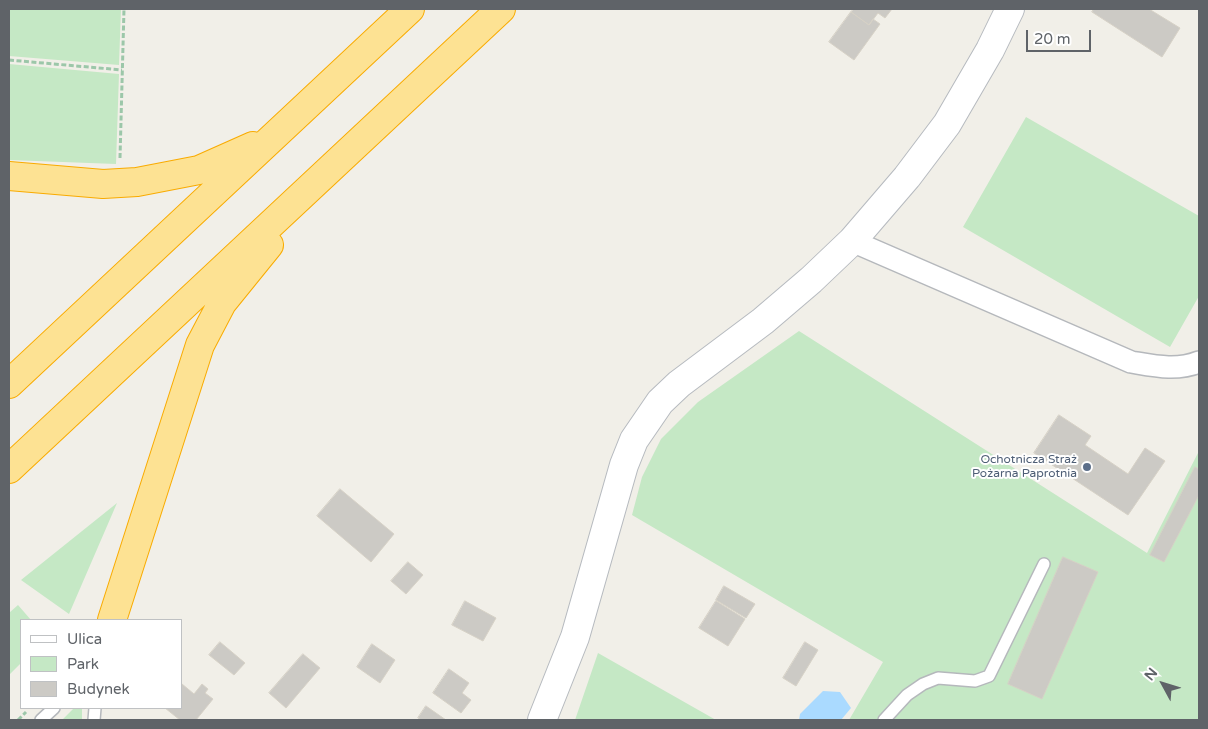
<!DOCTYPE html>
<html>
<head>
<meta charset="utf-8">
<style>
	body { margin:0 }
	#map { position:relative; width:1208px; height:729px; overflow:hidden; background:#f1efe8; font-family:"Varela Round",sans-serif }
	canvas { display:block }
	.frame { position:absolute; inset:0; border:10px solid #5f6368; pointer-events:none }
	.legend { position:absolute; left:20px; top:619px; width:162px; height:90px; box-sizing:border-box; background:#fff; border:1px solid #bfc1c3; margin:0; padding:6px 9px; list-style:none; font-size:15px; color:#5f6368 }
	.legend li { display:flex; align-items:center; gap:10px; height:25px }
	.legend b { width:25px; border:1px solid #bfc1c3 }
	.north { position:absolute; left:1138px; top:659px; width:50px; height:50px; -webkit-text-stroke:4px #fff; paint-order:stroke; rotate:309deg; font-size:14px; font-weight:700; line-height:20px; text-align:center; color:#5f6368 }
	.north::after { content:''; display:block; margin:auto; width:18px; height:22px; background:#5f6368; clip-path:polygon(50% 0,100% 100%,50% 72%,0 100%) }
	.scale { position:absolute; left:1026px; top:30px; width:65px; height:22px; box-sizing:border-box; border:2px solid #5f6368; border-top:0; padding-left:6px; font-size:15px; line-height:18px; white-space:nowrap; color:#5f6368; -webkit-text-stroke:4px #fff; paint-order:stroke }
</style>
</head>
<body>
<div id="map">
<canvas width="1208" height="729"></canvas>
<div class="frame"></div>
<ul class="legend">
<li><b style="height:6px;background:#fff"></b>Ulica</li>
<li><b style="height:14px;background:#c5e8c5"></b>Park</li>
<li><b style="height:14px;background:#cccac5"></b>Budynek</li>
</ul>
<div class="north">N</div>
<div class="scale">20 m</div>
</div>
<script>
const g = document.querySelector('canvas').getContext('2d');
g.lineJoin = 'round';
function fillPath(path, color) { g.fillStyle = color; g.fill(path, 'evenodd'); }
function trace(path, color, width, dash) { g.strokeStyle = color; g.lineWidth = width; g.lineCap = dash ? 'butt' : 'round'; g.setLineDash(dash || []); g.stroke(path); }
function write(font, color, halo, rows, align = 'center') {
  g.font = font + ' "Varela Round",sans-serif'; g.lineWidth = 4; g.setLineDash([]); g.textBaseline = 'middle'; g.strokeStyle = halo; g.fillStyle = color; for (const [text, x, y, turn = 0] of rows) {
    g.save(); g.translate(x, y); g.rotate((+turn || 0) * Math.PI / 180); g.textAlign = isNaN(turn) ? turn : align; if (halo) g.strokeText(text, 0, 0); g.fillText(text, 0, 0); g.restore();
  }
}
const green = new Path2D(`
	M9,9h112l-2,56 -110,-9z
	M9,64l110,10 -3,90 -107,-4z
	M1026,117l173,99v80l-29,51 -207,-120z
	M799,331l348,222 52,-102v269h-350l34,-58 -251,-147 10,-38 19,-38 37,-37z
	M117,503l-48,111 -48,-34z
	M18,605l13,15h-10v43l-12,12v-62z
	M598,653l118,67h-141z
	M74,708l8,1v11h-20z`);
const water = new Path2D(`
	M823,691l17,1 11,16 -10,12h-42l1,-6z`);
const building = new Path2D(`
	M854,9h38l-7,9 -7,-5 -9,12 -18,-13z
	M1094,9h55l31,19 -18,29 -70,-45z
	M851,12l18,13 4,-6 7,5 -26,36 -25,-18z
	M1059,415l32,21 -6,9 43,29 17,-26 20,13 -37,54 -94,-62z
	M1195,467l4,2v26l-35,67 -14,-7z
	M340,489l54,45 -23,28 -54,-46z
	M1063,557l35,15 -56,127 -34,-15z
	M408,562l15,13 -17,19 -15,-13z
	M724,586l31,18 -9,14 -30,-18z
	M465,601l31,17 -13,23 -31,-16z
	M716,601l29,18 -17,27 -29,-18z
	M220,642l25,21 -11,12 -25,-20z
	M805,642l13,8 -22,36 -13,-8z
	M372,644l23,16 -15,23 -23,-16z
	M303,654l17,14 -34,40 -17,-15z
	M449,669l20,14 -7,10 9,7 -10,13 -28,-20z
	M182,684l12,10 8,-10 6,5 -3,4 8,6 -17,21h-16l-15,-12h16z
	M426,706l20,14h-25l-3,-2z`);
const path = new Path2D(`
	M9,60l113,10
	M120,158l4,-149
	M18,720l8,-8`);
const lane = new Path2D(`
	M41,720l13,-12
	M94,720l1,-12
	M884,720l23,-25 16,-11 15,-6 37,3 14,-5 55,-112`);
const street = new Path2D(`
	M852,241l279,121c24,4 45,9 68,0`);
const secondary = new Path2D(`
	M542,720l33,-83 49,-172 10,-25 26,-38 19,-18 84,-63 48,-41 41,-39 55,-64 40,-53 43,-74 20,-41`);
const highway = new Path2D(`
	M9,176l94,8 34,-2 62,-12 54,-24
	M9,384l401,-375
	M9,469l492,-460
	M112,620l88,-275 22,-42 47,-58`);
const markers = [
	[1087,467,5,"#5c6f8a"]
];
const serviceNames = [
	["Ochotnicza Straż",1077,460],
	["Pożarna Paprotnia",1077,474]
];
fillPath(green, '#c5e8c5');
fillPath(water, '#aadaff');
fillPath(building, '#cccac5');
trace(building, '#d6d1c6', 1);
trace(lane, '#b5b8bc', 14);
trace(street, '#b5b8bc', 24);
trace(secondary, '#b6babf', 30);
trace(highway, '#f9ab00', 30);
trace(path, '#9cc7a9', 3, [5, 2.5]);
trace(lane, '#fff', 11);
trace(street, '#fff', 21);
trace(secondary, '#fff', 28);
trace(highway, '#fde293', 28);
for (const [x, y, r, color] of markers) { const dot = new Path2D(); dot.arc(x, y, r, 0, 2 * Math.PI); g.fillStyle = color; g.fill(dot); trace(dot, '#fff', 2); }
write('12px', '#4e5e75', '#fff', serviceNames, 'right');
</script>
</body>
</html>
